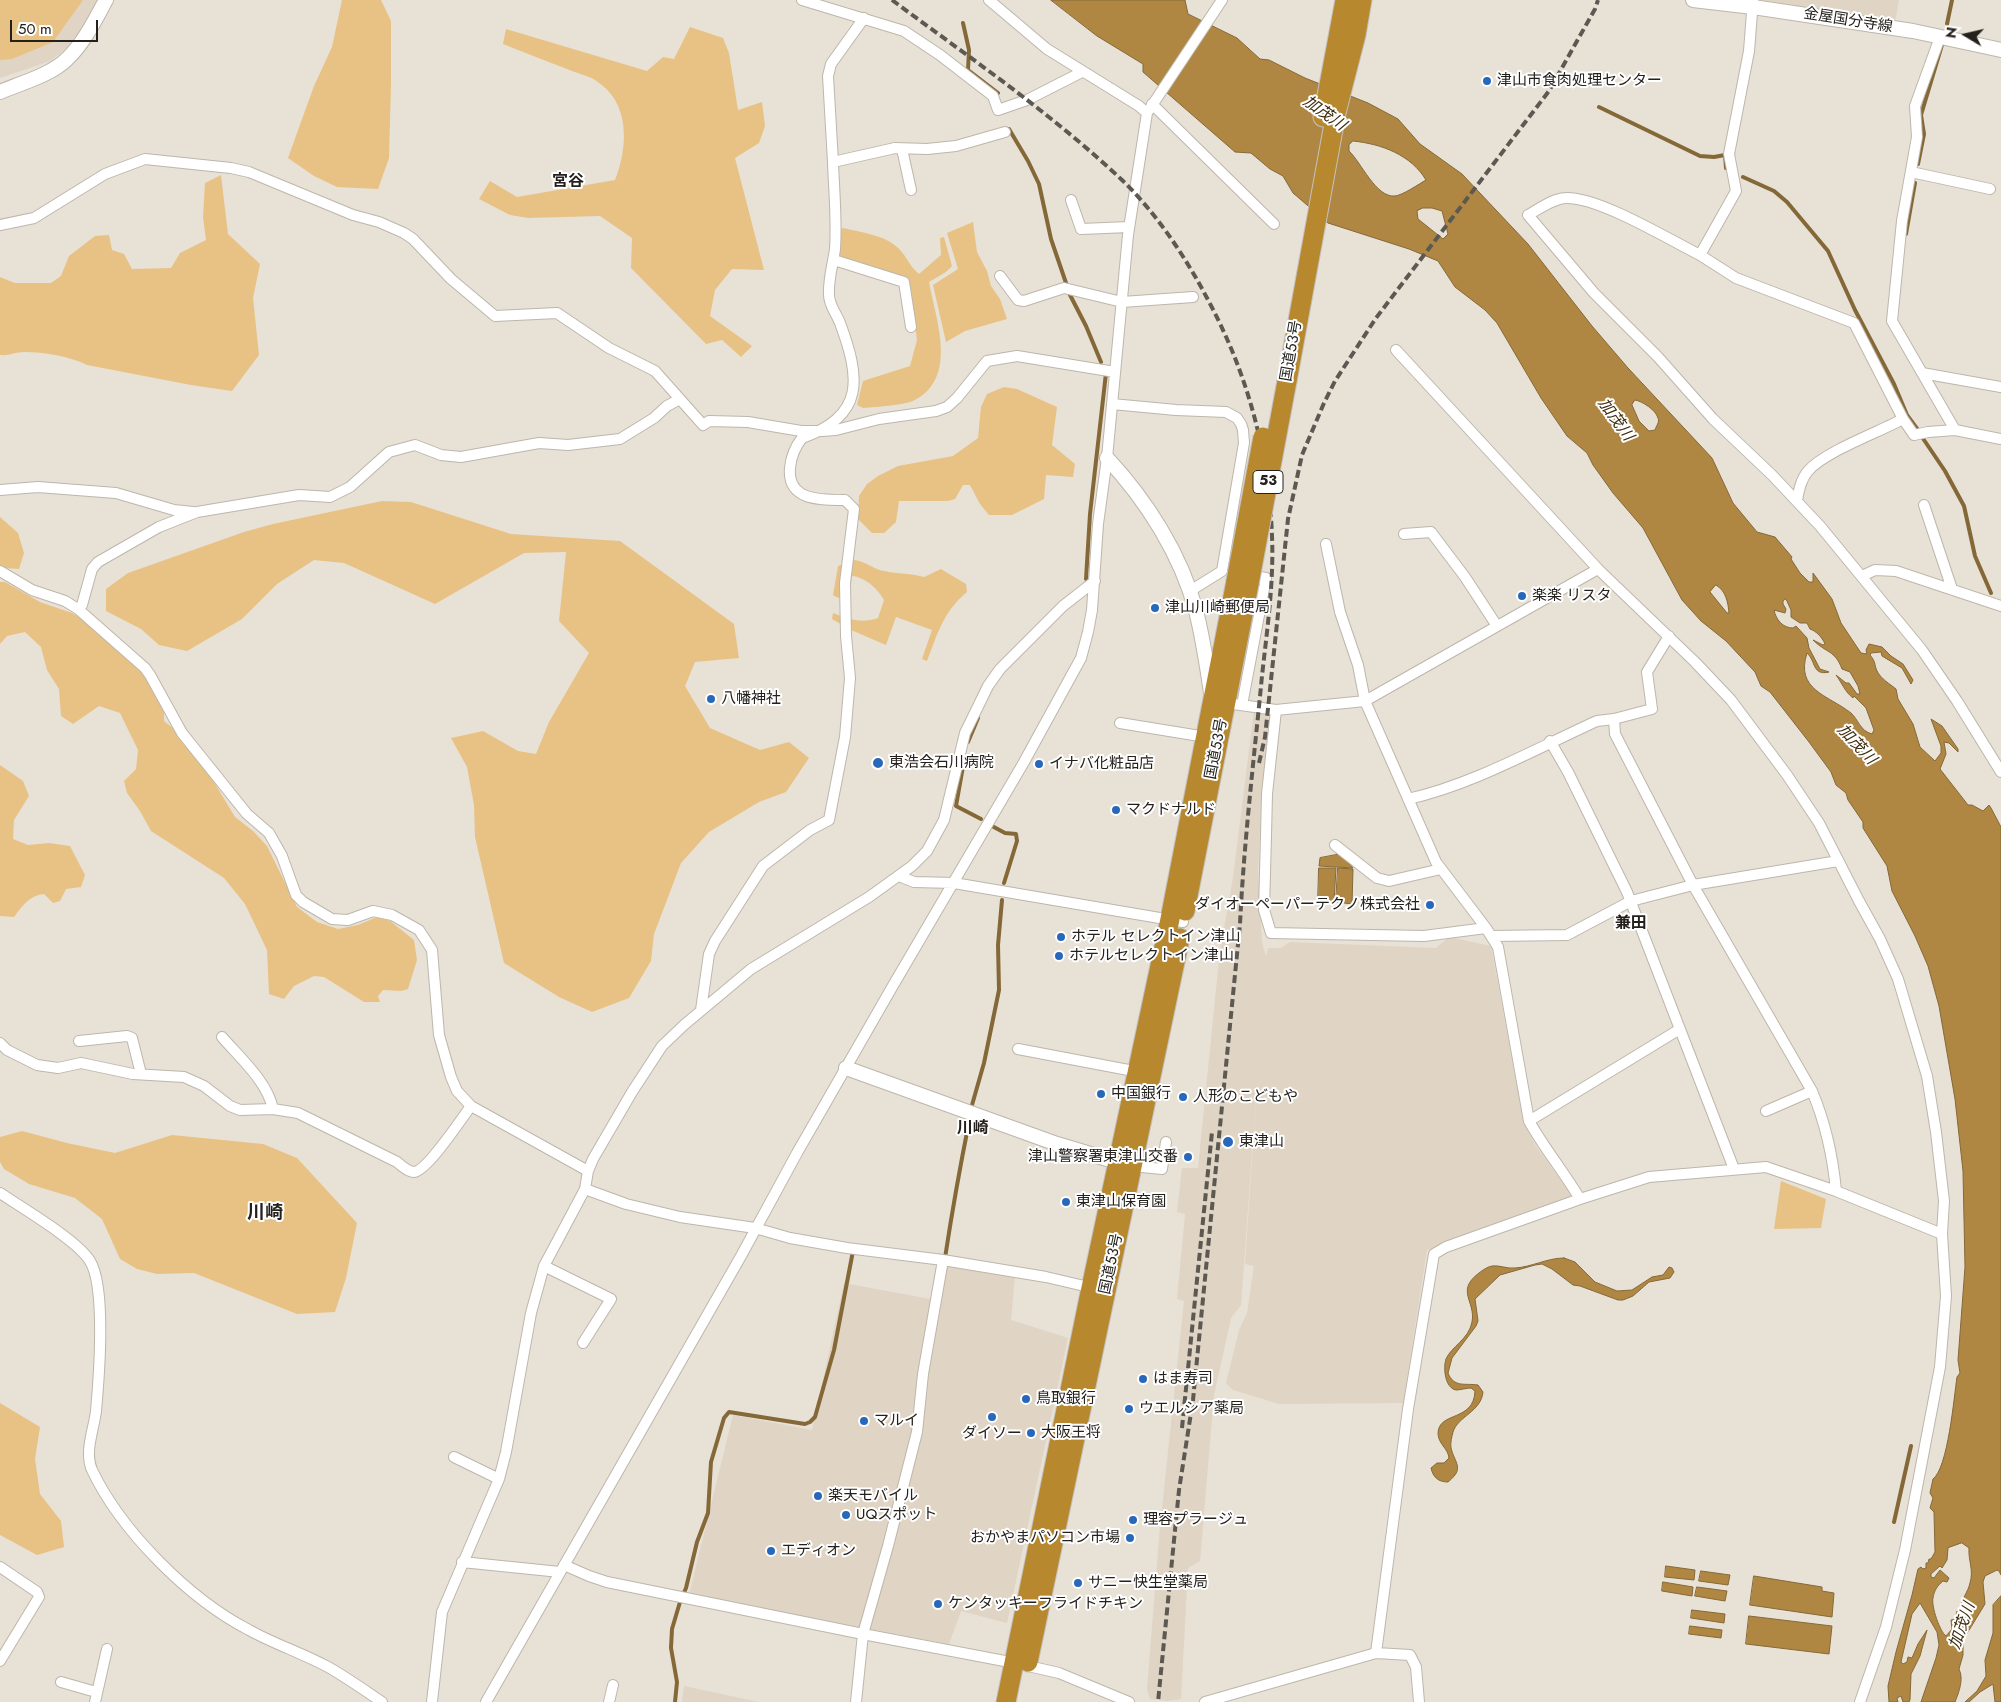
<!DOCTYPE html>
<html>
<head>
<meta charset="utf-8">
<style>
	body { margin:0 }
	#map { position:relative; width:2001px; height:1702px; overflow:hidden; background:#e8e1d6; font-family:Jost,sans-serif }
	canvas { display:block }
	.north { position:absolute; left:1941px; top:10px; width:50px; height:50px; -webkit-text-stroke:4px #fff; paint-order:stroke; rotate:279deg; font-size:14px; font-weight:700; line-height:20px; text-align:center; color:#24211d }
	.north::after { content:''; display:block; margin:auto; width:18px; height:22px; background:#24211d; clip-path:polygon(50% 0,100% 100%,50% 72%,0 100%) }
	.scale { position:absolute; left:10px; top:20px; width:88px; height:22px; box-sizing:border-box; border:2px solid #24211d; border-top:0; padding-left:6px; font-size:15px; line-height:18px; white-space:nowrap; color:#24211d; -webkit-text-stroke:4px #fff; paint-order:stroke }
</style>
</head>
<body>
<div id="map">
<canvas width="2001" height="1702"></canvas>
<div class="north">N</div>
<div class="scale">50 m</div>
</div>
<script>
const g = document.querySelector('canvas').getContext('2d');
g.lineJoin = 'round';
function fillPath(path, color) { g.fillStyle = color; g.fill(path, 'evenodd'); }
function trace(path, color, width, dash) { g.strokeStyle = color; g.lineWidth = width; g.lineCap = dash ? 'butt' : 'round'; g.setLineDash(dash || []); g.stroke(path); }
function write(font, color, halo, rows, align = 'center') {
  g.font = font + ' Jost,"Noto Sans JP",sans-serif'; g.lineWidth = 4; g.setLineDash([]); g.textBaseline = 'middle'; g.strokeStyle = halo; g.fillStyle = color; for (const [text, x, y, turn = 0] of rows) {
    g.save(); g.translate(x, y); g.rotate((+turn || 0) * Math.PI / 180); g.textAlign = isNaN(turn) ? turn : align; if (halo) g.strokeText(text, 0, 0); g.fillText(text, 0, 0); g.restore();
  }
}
const built = new Path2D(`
	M0,0h97l-13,27 -17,21 -17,13 -50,17z
	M1757,0h142l-4,22 -138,-19z
	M1254,711l17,3 -10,89 -3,69 4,70 4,15 2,-9h13l9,-6 146,6 13,-11 42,9 33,178 12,22 36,50 -145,54 -24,153 -124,1 -46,-14 -7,-7 13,-53 8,-17 7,-47 -9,-2 14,-207 -18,248 -10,13 -17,77 -14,166 -12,7 -7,131 -13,2 -18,-2 -3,-10 13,-162 24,-226 -7,-2 8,-85 -8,-2 5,-44h16l22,-218 13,-72z
	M947,1265l68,11 -4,44 57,18 -61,285 -46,-12 -12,33 -260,-49 44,-180 79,15 32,-147 97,18z
	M684,1686l75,16h-77z`);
const green = new Path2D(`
	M0,0h83l-30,42 -41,17 -12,1z
	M342,0h39l10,21v63l-2,74 -11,31 -41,-2 -23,-11 -26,-18 26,-72 18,-39z
	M690,27l33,11 6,15 9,57 24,-8 3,24 -6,17 -24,15 29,112 -32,-1 -17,21 -5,26 42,30 -11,11 -19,-17 -16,4 -75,-76 1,-30 -32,-22 -72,2 -18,-3 -31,-16 11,-18 27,16 98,-17c13,-33 16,-78 -20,-100 -8,-5 -19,-7 -28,-11 -22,-8 -43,-17 -64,-25l3,-15 141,42 16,-14 11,2z
	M221,175l7,59 32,30 -7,34 6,57 -27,36 -41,-6 -104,-20c-18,-9 -43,-13 -63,-13 -9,0 -15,4 -24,3v-78l15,6h36l10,-7 8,-20 26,-20 14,-1 3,15 12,4 8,15 39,-1 9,-15 26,-13 -3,-23 2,-34z
	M973,222l4,30 10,19 4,15 9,13 7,20 -42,12 -19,11 -13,-57 25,-16 -11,-36z
	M843,228c17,4 40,7 53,18 10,8 13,20 23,28l22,-19 -1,-17 4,-1 8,29 -6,6 -17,10c7,38 30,97 -16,119 -10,4 -37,6 -50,7l-6,-3 6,-24 47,-15 7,-26 -8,-62 -57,-15 -14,-7v-25z
	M1004,387l13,2 40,18 -5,38 23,19 -2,13 -27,-2 -2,24 -32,16h-23l-9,-11 -10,-19h-7l-8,14 -7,2h-49l-3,21 -12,11h-12l-14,-14 1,-23 8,-12 11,-8 20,-10 55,-10 25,-18 3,-31 6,-13z
	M382,501l29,1 100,32 109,7 114,83 5,34 -44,4 -10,24 25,42 50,22 29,-8 20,16 -23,34 -27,10 -50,30 -28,31 -27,71 -3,27 -22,37 -37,14 -33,-15 -55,-34 -29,-126 -1,-32 -7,-38 -16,-29 32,-7 35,20 18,3 13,-32 40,-69 -30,-32 7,-69 -42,1 -89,51 -91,-41 -30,-3 -37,24 -35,35 -55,32 -28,-6 -18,-16 -35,-18v-22l22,-16 116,-41 29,-8z
	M0,517l18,16 6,20 -5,16 -13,-1 -6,-3z
	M854,560c12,1 20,10 30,11 15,3 26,2 40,6l17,-8 25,15 1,8c-24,20 -29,41 -40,69l-5,-2 10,-29 -36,-13 -10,28 -35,-15 -19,-11 1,-6c16,6 28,11 45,5l6,-18c-6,-11 -19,-23 -32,-24l-2,17 -12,5 -5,-3 5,-29z
	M0,582h5l35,20 32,11 24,15 49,46 19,32v15l10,8 26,30 35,58 18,14 14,15 30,61 20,15 21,7 20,-4 19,-8 13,4 24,19 3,20 -9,29 -7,2 -18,-1 -5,6 2,6h-16l-40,-25 -10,-1 -20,10 -10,13 -15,-5 -2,-44 -22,-46 -21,-26 -73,-47 -11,-20 -13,-18 -3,-12 12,-12 2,-19 -18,-37 -21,-7 -26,18 -12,-8 -2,-27 -12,-19 -6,-23 -16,-15 -18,4 -7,8z
	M0,765l23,16 6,15 -15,24 -1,19 15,6 21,-2 21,3 15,29 -4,12 -15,2 -6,12 -7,2 -9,-9c-14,1 -22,12 -30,23l-14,-1z
	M22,1131l45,12 48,10 57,-18 91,9 34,14 60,65 -11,55 -11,34 -38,2 -103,-41 -37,1 -20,-5 -17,-10 -18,-40 -27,-21 -46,-14 -25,-15 -4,-7v-25z
	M1781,1181l45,18 -5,29 -47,1z
	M0,1403l40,24 -5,32 5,35 21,27 3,26 -27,8 -37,-20z`);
const water = new Path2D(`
	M1051,0h134l3,14 49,24 23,21 9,1 36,18 63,25 30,16 22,25 42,30 66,70 64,82 36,42 84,90 21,45 24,29 18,5 17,20 -1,2 9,14 9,9h4v-9l19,26 9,24 20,30 6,1 -1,-4 3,-6 13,3 9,9 12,8 10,16 -2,4 -9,-16 -20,-12 -1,-4 -10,1 -1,2c6,7 4,9 7,16 4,8 13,13 19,18l2,10 15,25 7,23 15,14 6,-8v-7l-10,-27 11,7 16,23v3l-9,-9 -5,-1 2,12 -6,15 28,36h4l11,6 6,-6 2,3 10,19v748l-2,-4 -2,-1 -12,6 -2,6 2,22 -22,36v15l-4,14c5,10 0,23 -4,33h-34l15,-44 3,-13 -2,-13 -17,-29 -8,11 -11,48 2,2 4,-2 1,-5 4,1 6,-14 9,-14 -7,26 -9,18 -1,26 -1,2h-6l-2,-6 -4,2 1,4h-9l-1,-16 8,-34 16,-57 6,-26 3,-2 2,2 3,-1v-5h2l1,-4h2l4,-7 -1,-40 -4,-4 3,-10 -3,-5 3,-14c15,-11 21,-82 24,-102l3,-4 -2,-13 7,-93 -2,-96 -8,-72 -16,-93 -11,-40 -13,-30 -23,-45 -5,-25 -24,-38v-6l-15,-22 -2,-7 -10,-8 -5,-13 -22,-30 -39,-50 -9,-6 -6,-14 -29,-31 -25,-20 -19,-21 -39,-72 -30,-35 -20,-28 -6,-12 -20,-17 -26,-38 -44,-75 -12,-13 -30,-23 -17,-26 -29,-12 -81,-26 -35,-30 -10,-17 -13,-7 -19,-16 -16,-1 -92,-80v-8l-46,-28zM1353,141c29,3 58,14 73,39 -7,4 -23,15 -31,16 -19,2 -34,-34 -46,-45v-6zM1423,208h9l10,3 6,23 -5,5 -25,-20 -1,-8zM1635,400c7,1 21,10 23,18 2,4 -2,8 -3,12l-6,1 -10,-10 -7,-16zM1716,585c10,6 12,17 13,28h-2l-17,-21zM1786,599l5,11v7l9,6h7l3,6c6,2 12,8 15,15l-2,1 -10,-5c13,13 22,10 29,29l8,3 8,14 2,8h-3l-8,-11h-3l-10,-8c6,8 9,17 17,23l1,-2 12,12 8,22 -2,4c-12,-3 -14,-15 -21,-21 -23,-18 -56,-23 -44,-60 9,8 5,23 22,19l-9,-3 -11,-21 -2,-10 -11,-12 -3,2c-10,0 -17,-8 -19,-18l11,3 1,-4 -3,-5v-3zM1962,1543l7,5c-1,12 5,22 1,35 -2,9 -9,17 -10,26l-3,2 -2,8 -4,1 1,9 -6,7c-6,-4 -15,-30 -13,-38 1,-7 4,-12 10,-17l4,1 2,-4 -9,-8 -6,8 -3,-1v-3l9,-8 2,2 5,-8 1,-12z
	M1341,854l12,14 -34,-2 1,-8z
	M1319,868h17l-2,34h-16z
	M1338,868l15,1 -1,35 -16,-2z
	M1564,1258l11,4 20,20 22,9 15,-1 20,-13 11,-2 6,-8 3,1 2,4 -4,6 -21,4 -16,14 -10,4h-5l-38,-14 -7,-1 -21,-16 -10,-5 -7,1 -35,10 -25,24 3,22 -2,5 -24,32 -4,15c6,15 17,10 30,12l5,7c-2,20 -25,24 -30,40 -1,4 -3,11 -2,16 4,16 14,20 -3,34 -10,0 -15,-5 -17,-14l6,-5h7l5,-5c-1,-10 -11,-14 -11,-25 1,-22 36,-11 37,-42l-4,-3c-4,0 -11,2 -15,2 -11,-2 -13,-22 -10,-31 5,-12 23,-20 26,-37 4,-21 -17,-31 7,-49 4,-3 8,-6 13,-7 8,-1 15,3 23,2 17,-1 32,-10 49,-10z
	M1666,1566l29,4 -1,10 -29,-3z
	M1701,1571l29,4 -2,10 -29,-4z
	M1754,1576l68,11v4l12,2 -2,24 -82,-12z
	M1663,1582l30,5 -1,9 -30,-5z
	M1697,1587l30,4 -2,10 -30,-5z
	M2001,1596v106h-6l-2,-18 -13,8 -11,10h-4l12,-11 9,-15 -1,-16 8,-27v-28z
	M1692,1610l33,4 -1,9 -33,-5z
	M1749,1616l83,10 -3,28 -83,-10z
	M1690,1626l32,4 -1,8 -32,-4z`);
const stream = new Path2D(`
	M963,23l6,27 -1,20 30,23
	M1947,24l5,-24
	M1599,107l101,49 14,1 11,-2 1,13
	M1009,129l19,32 11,23 12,55 15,44
	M1918,164l6,-30 -3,-19 21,-70
	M1743,177l31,14 13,11 41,49 27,59 39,74 13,31 11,15
	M1906,234l9,-51
	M1069,293l17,33 15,36
	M1922,437l23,34 19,35 11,50 16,37
	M1086,579l4,-65 16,-141
	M968,742l10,-24
	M964,761l-8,45 25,13
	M992,826l13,7 11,1 1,7 -13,42
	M972,1105l12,-42 15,-73 -1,-45 4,-45
	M943,1257l2,1c7,-46 15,-91 24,-136
	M1894,1522l17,-76
	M675,1702l2,-20 -6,-34 1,-19 8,-27 6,-14 11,-46 11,-29 3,-51 13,-44 5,-6 76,12 5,-2 5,-5 19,-67 19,-99`);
const street = new Path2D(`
	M802,0l102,31 36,24 53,41 5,14 29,-10 55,-28
	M1753,0l-4,51 -20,103 7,37 -36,64c-32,-16 -101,-58 -134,-57 -12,0 -27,11 -38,17l66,78 64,64 55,62 59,56 48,51 102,124 35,51 44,71
	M1940,37l-25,69 2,31 -15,84 -10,100 63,109 46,9
	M1152,104l122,120
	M1149,110l73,-110
	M902,149l9,41
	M833,162l-5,-86 3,-12 33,-46
	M1911,172l79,17
	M1071,200l10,29 48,-2
	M0,225l34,-7 71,-44 40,-15 86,9 18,4 104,43 26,7 25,11 9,6 38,40 44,37 62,-3 52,35 46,23 48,54 6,-4 39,1 53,9h21l14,-1 43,-11 57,-8 11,-4 10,-9 30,-37 30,-5 98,16
	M1700,255l36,23 118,45 49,96c-24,13 -79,33 -95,52 -7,8 -9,19 -11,29
	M834,260l70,22 7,45
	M1000,276l18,24 6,1 40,-13 58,14 71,-5
	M1396,350l202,219 97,93 36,38 56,75 32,48 40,78 21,38 18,40 29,97 9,56 8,69 -2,33 4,62 -6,71 -35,183 -19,77 -26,75
	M1922,373l79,14
	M1112,404l64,6 50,2 11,6 4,6 2,6 1,13 -22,128 -32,20
	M1903,419l11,16 14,-3 27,-2
	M0,490l38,-3 78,6 58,17 19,2
	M1924,505l28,84
	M1404,534l27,-2 34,45 32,49
	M1326,544l14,68 18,53 7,36 71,161 50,66 12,19 31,174c15,27 35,51 51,78
	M0,571l32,19 33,11 13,8 67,59 5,7 32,58 65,81 22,19 13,23 14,39 7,7 29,17 16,1 25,-9 19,4 27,15 13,20 7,85 12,42 6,14 14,15 117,65
	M1862,576l13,-6 21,1 105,35
	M78,609l4,-4 10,-36 6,-7 61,-35 38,-15 102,-17 31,2 20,-10 39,-35 26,-7 26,10 20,2 78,-14 29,2 52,-6 34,-21 13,-12 13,-7
	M1226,703l50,7 89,-9 233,-132
	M1242,705l24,-127 -19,-3
	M1276,710l-9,84 -1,41 -2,75 7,23 153,3 62,-8
	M1614,719l1,15 78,151 119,206c13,31 21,67 24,100
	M1120,723l86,14
	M1550,741l18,31 59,120 107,277
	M1408,799c64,-14 129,-51 189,-78l17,-2 38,-10 -5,-37 22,-36
	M1335,845l42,33 12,3 52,-12
	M899,876l15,6 40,1 229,39
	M1491,936l76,-1 64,-34 62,-16 145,-24
	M701,1010l8,-56 6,-13 48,-75 47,-36 19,-10 16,-83 5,-59 -4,-42 -1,-53 9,-74 -9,-9c-24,0 -58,1 -55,-32 1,-11 5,-21 12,-30 64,-22 58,-61 38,-115 -4,-10 -11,-18 -11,-28 -1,-15 4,-31 6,-46 2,-28 -1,-58 -2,-87l62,-14 32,1 29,-3 49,-14
	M222,1037c18,21 45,44 51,72
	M79,1041l48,-5 5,2 9,36
	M0,1043l7,7 30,15 21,3 23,-5 52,11 51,3 20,9 26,20 10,4 33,-1 25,4 99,49c5,4 11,10 17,10 13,-1 48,-54 57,-66
	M1018,1049l121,23
	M1766,1111l46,-20
	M1529,1121l151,-92
	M1132,1166l30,3 4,-27
	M585,1189l41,15 54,13 75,11 35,10 57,10 96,12 103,17 47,11
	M0,1193c22,15 77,47 90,68 16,26 9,117 6,150 -2,18 -12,41 -4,59 29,61 97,129 157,160 25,14 53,23 79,37 18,10 36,23 54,35
	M544,1266l67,33 -28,44
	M454,1457l45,22
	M462,1562l98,10
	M564,1565l25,11 18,6 256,52 152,29 44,10 70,29
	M0,1567l37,25 2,5 -39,64
	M1376,1653l32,-244 26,-155 12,-7 134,-48 69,-22 117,-10 70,24 106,43
	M61,1682l35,10
	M95,1702l12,-53
	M432,1702l10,-90 57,-133 7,-27 25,-139 13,-47 41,-77 3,-18 5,-12 39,-67 30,-46 22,-21 67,-56 118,-72 43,-31 15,-15 17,-31 21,-87 23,-47 12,-17 63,-63 32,-25
	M486,1702l255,-446 56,-103 94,-164 133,-227 57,-104 7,-26 4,-22 6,-86 9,-66 21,-223 19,-122 -8,-7 -92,-57 -58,-49
	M609,1702l4,-17
	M856,1702l7,-68 25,-88 29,-114 6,-58 20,-114
	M1205,1702l171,-49 34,2 6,12 3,35`);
const secondary = new Path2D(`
	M1693,0l60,7 160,24 88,19
	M0,92c21,-9 51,-17 67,-33 17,-16 28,-39 39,-59
	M1107,458c39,42 74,96 89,153 7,27 11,55 15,82
	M846,1068l211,76 70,21`);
const highway = new Path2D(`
	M1323,117l22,-117
	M1287,381l49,-268 20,-78 6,-35
	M1185,911l64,-327
	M1028,1662l152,-724
	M1006,1702l85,-414 79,-369 66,-338`);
const rail = new Path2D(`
	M892,0c78,58 159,113 230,180 34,33 63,76 85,118 40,74 62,154 65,238 2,47 -5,94 -10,140 -8,83 -18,165 -22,248l-47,476 -14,90 -21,212
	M1259,763l6,-26 23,-218 14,-64 22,-52 11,-22 41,-63 173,-227 46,-82 3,-9
	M1182,1428l30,-296`);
const highwayBridge = new Path2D(`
	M1236,581l27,-144
	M1249,584l38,-203`);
const markers = [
	[1487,81,5,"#2868ba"],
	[1522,596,5,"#2868ba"],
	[1155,608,5,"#2868ba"],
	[711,699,5,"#2868ba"],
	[878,763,6,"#2868ba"],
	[1039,764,5,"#2868ba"],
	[1116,810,5,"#2868ba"],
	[1430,905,5,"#2868ba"],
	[1061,937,5,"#2868ba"],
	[1059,956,5,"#2868ba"],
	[1101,1094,5,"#2868ba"],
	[1183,1097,5,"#2868ba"],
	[1228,1142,6,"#2868ba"],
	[1188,1157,5,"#2868ba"],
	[1066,1202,5,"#2868ba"],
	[1143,1379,5,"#2868ba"],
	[1026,1399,5,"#2868ba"],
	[1129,1409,5,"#2868ba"],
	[992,1417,5,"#2868ba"],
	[864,1421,5,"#2868ba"],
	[1031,1433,5,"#2868ba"],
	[818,1496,5,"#2868ba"],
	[846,1515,5,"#2868ba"],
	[1133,1520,5,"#2868ba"],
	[1130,1538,5,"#2868ba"],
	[771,1551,5,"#2868ba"],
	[1078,1583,5,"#2868ba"],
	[938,1604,5,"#2868ba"]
];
const shields = [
	[1268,482,30]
];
const shieldNames = [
	["53",1268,482]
];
const streetNames = [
	["金屋国分寺線",1848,21,9],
	["国道53号",1292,351,-80],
	["国道53号",1217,749,-79],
	["国道53号",1112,1264,-78]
];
const poiNames = [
	["津山市食肉処理センター",1497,81],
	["楽楽 リスタ",1532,596],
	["津山川崎郵便局",1165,608],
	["八幡神社",721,699],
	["東浩会石川病院",889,763],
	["イナバ化粧品店",1049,764],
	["マクドナルド",1126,810],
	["ダイオーペーパーテクノ株式会社",1420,905,"right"],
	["ホテル セレクトイン津山",1071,937],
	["ホテルセレクトイン津山",1069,956],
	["中国銀行",1111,1094],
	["人形のこどもや",1193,1097],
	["東津山",1239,1142],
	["津山警察署東津山交番",1178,1157,"right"],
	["東津山保育園",1076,1202],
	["はま寿司",1153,1379],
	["鳥取銀行",1036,1399],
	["ウエルシア薬局",1139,1409],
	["マルイ",874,1421],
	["大阪王将",1041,1433],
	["ダイソー",992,1434,"center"],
	["楽天モバイル",828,1496],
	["UQスポット",856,1515],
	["理容プラージュ",1143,1520],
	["おかやまパソコン市場",1120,1538,"right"],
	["エディオン",781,1551],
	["サニー快生堂薬局",1088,1583],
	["ケンタッキーフライドチキン",948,1604]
];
const waterNames = [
	["加茂川",1324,114,35],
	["加茂川",1615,420,54],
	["加茂川",1856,745,47],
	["加茂川",1963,1626,-71]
];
const neighbourhoodNames = [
	["宮谷",568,182],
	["兼田",1631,924],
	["川崎",973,1129]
];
const quarterNames = [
	["川崎",265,1214]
];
fillPath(built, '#e0d4c4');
fillPath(green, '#e8c284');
fillPath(water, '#af8743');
trace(water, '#856838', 1);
trace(stream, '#856838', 4);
trace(street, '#bdb6ab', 12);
trace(secondary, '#bdb6ab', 16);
trace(highway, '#c2c1c0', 21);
trace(street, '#fff', 10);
trace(secondary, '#fff', 14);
trace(highway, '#b8882f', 19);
trace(rail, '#5c5852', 4, [8, 4]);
trace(highwayBridge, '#c2c1c0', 21, []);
trace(highwayBridge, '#b8882f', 19);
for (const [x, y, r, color] of markers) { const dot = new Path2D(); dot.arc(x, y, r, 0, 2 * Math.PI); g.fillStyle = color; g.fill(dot); trace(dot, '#fff', 2); }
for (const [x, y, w] of shields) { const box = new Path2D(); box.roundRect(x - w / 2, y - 11.5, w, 23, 4); g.fillStyle = '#fff'; g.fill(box); trace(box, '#24211d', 1); }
write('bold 14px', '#24211d', null, shieldNames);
write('15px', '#24211d', '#fff', streetNames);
write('15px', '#24211d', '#fff', poiNames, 'left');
write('italic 16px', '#3d2c0d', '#fff', waterNames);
write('bold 16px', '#24211d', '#fff', neighbourhoodNames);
write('bold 18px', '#24211d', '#fff', quarterNames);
</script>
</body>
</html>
